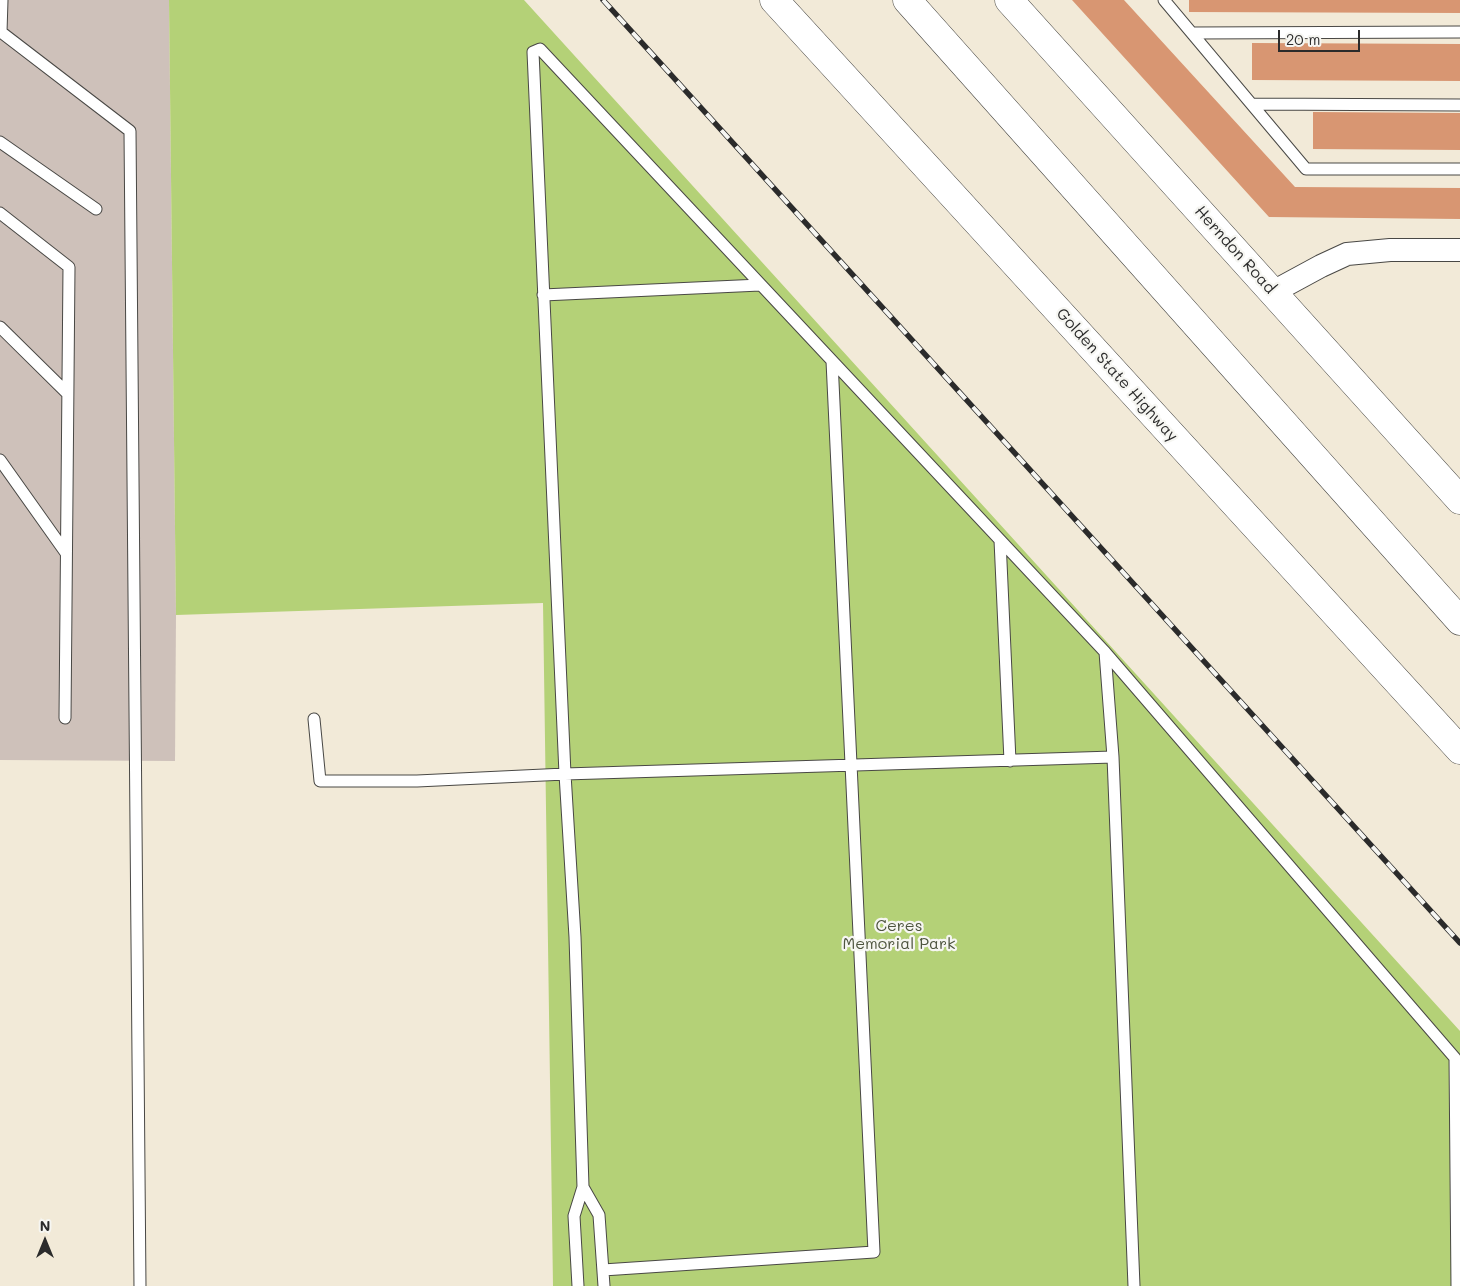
<!DOCTYPE html>
<html>
<head>
<meta charset="utf-8">
<style>
	body { margin:0 }
	#map { position:relative; width:1460px; height:1286px; overflow:hidden; background:#f2ead8; font-family:Mali,sans-serif }
	canvas { display:block }
	.north { position:absolute; left:20px; top:1216px; width:50px; height:50px; -webkit-text-stroke:4px #f6f6f2; paint-order:stroke; rotate:0deg; font-size:14px; font-weight:700; line-height:20px; text-align:center; color:#2b2b2b }
	.north::after { content:''; display:block; margin:auto; width:18px; height:22px; background:#2b2b2b; clip-path:polygon(50% 0,100% 100%,50% 72%,0 100%) }
	.scale { position:absolute; left:1278px; top:30px; width:82px; height:22px; box-sizing:border-box; border:2px solid #2b2b2b; border-top:0; padding-left:6px; font-size:15px; line-height:18px; white-space:nowrap; color:#2b2b2b; -webkit-text-stroke:4px #f6f6f2; paint-order:stroke }
</style>
</head>
<body>
<div id="map">
<canvas width="1460" height="1286"></canvas>
<div class="north">N</div>
<div class="scale">20 m</div>
</div>
<script>
const g = document.querySelector('canvas').getContext('2d');
g.lineJoin = 'round';
function fillPath(path, color) { g.fillStyle = color; g.fill(path, 'evenodd'); }
function trace(path, color, width, dash) { g.strokeStyle = color; g.lineWidth = width; g.lineCap = dash ? 'butt' : 'round'; g.setLineDash(dash || []); g.stroke(path); }
function write(font, color, halo, rows, align = 'center') {
  g.font = font + ' Mali,sans-serif'; g.lineWidth = 4.5; g.setLineDash([]); g.textBaseline = 'middle'; g.strokeStyle = halo; g.fillStyle = color; for (const [text, x, y, turn = 0] of rows) {
    g.save(); g.translate(x, y); g.rotate((+turn || 0) * Math.PI / 180); g.textAlign = isNaN(turn) ? turn : align; if (halo) g.strokeText(text, 0, 0); g.fillText(text, 0, 0); g.restore();
  }
}
const industrial = new Path2D(`
	M0,0h169l7,615 -1,146 -175,-1z`);
const green = new Path2D(`
	M169,0h355l936,1031v255h-907l-10,-683 -367,12z`);
const building = new Path2D(`
	M1072,0h52l171,187 165,1v31l-191,-2z
	M1189,0h271v13l-271,-1z
	M1252,43l208,1v37l-208,-1z
	M1313,112l147,1v37l-147,-1z`);
const service = new Path2D(`
	M2,0l-1,32 129,99 10,1155
	M1164,0l142,169h154
	M1192,33l268,-1
	M1252,104l208,1
	M0,142l96,67
	M0,213l69,54 -4,451
	M543,295l217,-10
	M0,327l67,66
	M0,460l66,93
	M1000,540l10,221
	M1105,652l350,406 2,228
	M314,719l6,62h97l148,-7 10,163 8,250
	M1113,757l-8,-105 -565,-603 -7,3 32,722 548,-17 21,529
	M603,1270l271,-18 -42,-891
	M578,1286l-4,-70 9,-29 16,28 5,71`);
const minor = new Path2D(`
	M1273,292l48,-26 26,-12 43,-4h70`);
const tertiary = new Path2D(`
	M1009,0l451,500`);
const motorway = new Path2D(`
	M774,0l686,750
	M907,0l553,621`);
const rail = new Path2D(`
	M603,0l857,943`);
const streetNames = [
	["Herndon Road",1235,250,48],
	["Golden State Highway",1117,375,48]
];
const parkNames = [
	["Ceres",899,926],
	["Memorial Park",899,944]
];
fillPath(industrial, '#cec1ba');
fillPath(green, '#b4d177');
fillPath(building, '#d89672');
trace(service, '#494845', 13);
trace(minor, '#494845', 24);
trace(tertiary, '#494845', 29);
trace(motorway, '#494845', 29);
trace(service, '#fff', 11);
trace(minor, '#fff', 22);
trace(tertiary, '#fff', 28);
trace(motorway, '#fff', 28);
trace(rail, '#2b2b2b', 5.5);
trace(rail, '#f6f6f2', 4, [11]);
write('16px', '#2b2b2b', '#f6f6f2', streetNames);
write('16px', '#4d543e', '#f6f6f2', parkNames);
</script>
</body>
</html>
